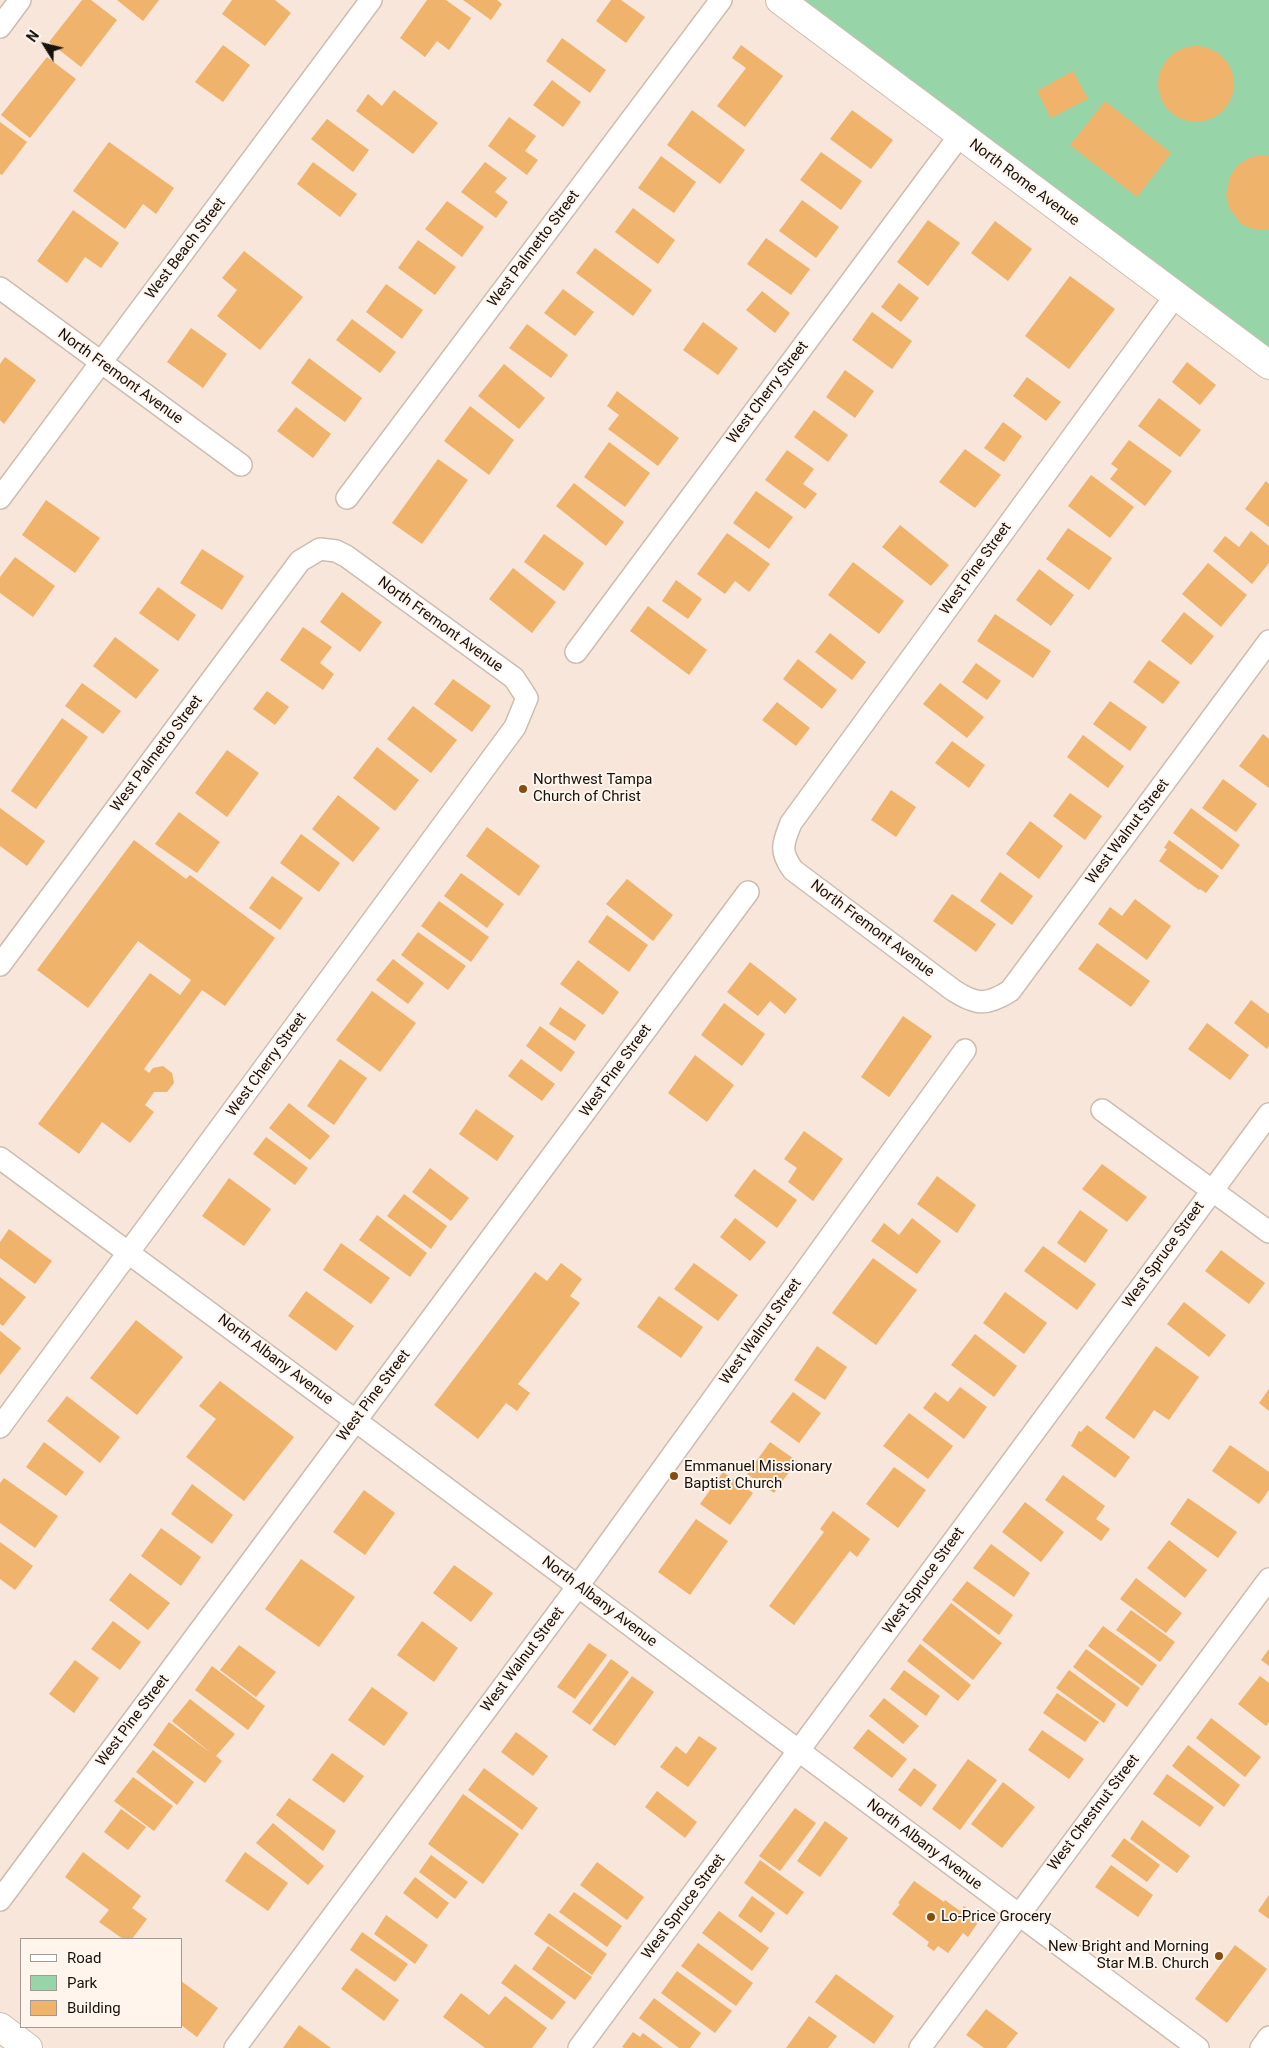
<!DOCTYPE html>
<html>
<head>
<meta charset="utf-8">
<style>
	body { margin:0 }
	#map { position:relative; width:1269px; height:2048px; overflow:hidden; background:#f7e6d9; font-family:Roboto,sans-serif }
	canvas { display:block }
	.legend { position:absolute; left:20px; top:1938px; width:162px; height:90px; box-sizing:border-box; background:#fff5ed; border:1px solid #a29a94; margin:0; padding:6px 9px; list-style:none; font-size:15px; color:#17120e }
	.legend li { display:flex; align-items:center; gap:10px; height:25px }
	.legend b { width:25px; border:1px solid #a29a94 }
	.north { position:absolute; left:20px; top:20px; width:50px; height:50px; -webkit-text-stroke:4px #fff5ed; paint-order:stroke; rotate:306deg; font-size:14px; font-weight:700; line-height:20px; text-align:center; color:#17120e }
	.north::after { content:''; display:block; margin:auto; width:18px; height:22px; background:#17120e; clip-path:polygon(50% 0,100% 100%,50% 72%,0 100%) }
</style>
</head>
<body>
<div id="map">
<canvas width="1269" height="2048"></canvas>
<ul class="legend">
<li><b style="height:6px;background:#fff"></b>Road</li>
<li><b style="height:14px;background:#97d5a9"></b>Park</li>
<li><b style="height:14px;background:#efb36b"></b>Building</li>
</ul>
<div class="north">N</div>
</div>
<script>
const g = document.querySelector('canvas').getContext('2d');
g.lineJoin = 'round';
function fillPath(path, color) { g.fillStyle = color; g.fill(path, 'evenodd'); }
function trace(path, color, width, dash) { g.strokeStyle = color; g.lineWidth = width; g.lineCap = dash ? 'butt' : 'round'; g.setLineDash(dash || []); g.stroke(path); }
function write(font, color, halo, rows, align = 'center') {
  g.font = font + ' Roboto,sans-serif'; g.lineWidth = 4; g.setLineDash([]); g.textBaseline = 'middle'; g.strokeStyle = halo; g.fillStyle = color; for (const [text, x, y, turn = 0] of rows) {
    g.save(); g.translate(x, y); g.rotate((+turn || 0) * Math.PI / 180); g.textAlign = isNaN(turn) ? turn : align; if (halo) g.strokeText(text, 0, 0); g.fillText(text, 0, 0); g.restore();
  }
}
const green = new Path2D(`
	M803,0h466v347z`);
const building = new Path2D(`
	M82,0h9l26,20 -36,47 -32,-25z
	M117,0h42l-16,21z
	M232,0h43l16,13 -26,33 -43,-32z
	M427,0h19l25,18 -22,32 -12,-9 -12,16 -25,-19z
	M463,0h34l5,4 -11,16z
	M611,0h10l24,17 -19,26 -30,-22z
	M562,38l44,32 -16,23 -44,-32z
	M223,45l27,20 -27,37 -28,-20z
	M741,45l42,31 -38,51 -28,-21 29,-38 -14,-10z
	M1158 84a38 38 0 1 1 76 0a38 38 0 1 1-76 0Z
	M47,57l29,22 -46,59 -29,-23z
	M1073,71l15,28 -37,19 -14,-27z
	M552,80l29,22 -18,25 -30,-22z
	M394,90l44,33 -25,31 -57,-43 12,-17 14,12z
	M1105,101l66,52 -34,44 -67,-52z
	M692,110l53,40 -25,34 -53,-39z
	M852,110l41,30 -22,29 -41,-30z
	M509,117l27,19 -11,15 13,9 -11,15 -39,-29z
	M327,119l42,31 -16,22 -42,-33z
	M0,122l27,20 -25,33 -2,-1z
	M109,142l65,46 -18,26 -13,-10 -18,25 -52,-38z
	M821,152l41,29 -21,29 -41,-30z
	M1261,155h8v75h-3l-13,-1 -12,-5 -12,-16 -3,-13 4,-19 8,-11 11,-7z
	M661,156l35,26 -22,31 -36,-25z
	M313,162l44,32 -17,23 -43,-33z
	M485,162l22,16 -12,14 13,10 -12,16 -35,-26z
	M802,200l37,27 -23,31 -37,-27z
	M447,201l37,26 -22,30 -37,-28z
	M633,208l42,32 -17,24 -43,-32z
	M73,210l46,33 -18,25 -16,-11 -18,26 -30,-22z
	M928,220l32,23 -32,43 -31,-24z
	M995,221l37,28 -24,32 -37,-28z
	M766,238l44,31 -19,26 -44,-31z
	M418,240l38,27 -21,28 -37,-27z
	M595,248l57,42 -19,26 -57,-43z
	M244,251l59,46 -43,53 -43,-34 20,-26 -15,-12z
	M1070,276l45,33 -46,60 -44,-33z
	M899,283l20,15 -18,24 -20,-15z
	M386,284l37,26 -21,29 -36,-27z
	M563,289l31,23 -19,24 -31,-23z
	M762,291l28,22 -15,20 -29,-23z
	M872,312l40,29 -20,28 -40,-29z
	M352,319l44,33 -16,21 -44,-33z
	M703,322l35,26 -20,27 -35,-25z
	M527,324l41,31 -17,23 -42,-30z
	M191,328l36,26 -24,34 -36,-26z
	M5,357l31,23 -32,44 -4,-4v-56z
	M309,358l53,40 -17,24 -54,-39z
	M1187,362l29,23 -16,20 -28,-23z
	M504,364l41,34 -26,31 -41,-33z
	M845,370l29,21 -19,27 -29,-21z
	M1027,377l34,25 -15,19 -33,-25z
	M617,391l62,47 -21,28 -50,-37 11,-14 -12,-9z
	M1159,398l42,32 -21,27 -42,-31z
	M470,406l44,34 -25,35 -45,-34z
	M296,407l35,27 -18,24 -36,-27z
	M814,410l34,25 -20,27 -34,-25z
	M1003,422l19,14 -18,26 -20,-14z
	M1129,440l43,31 -27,35 -35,-27 8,-10 -7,-5z
	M609,442l41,31 -25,34 -41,-30z
	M965,449l36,26 -26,33 -36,-26z
	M787,450l27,19 -11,15 14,10 -12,15 -40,-29z
	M438,459l30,21 -46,64 -30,-21z
	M1091,475l43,32 -24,31 -42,-32z
	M1266,481l3,3v43l-24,-18z
	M574,483l50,39 -18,24 -50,-40z
	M756,491l37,26 -24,32 -36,-26z
	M46,500l54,38 -25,35 -53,-38z
	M900,525l49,40 -18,21 -49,-39z
	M1068,528l44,30 -23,32 -43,-31z
	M1251,531l18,15v17l-17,21 -39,-33 12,-15 14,11z
	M727,533l43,31 -21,28 -14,-11 -10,13 -28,-20z
	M544,534l40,29 -20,28 -40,-29z
	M202,549l42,27 -22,34 -42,-27z
	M15,557l40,29 -22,31 -33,-24v-16z
	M853,562l51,39 -25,33 -51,-39z
	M1208,563l39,32 -26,32 -39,-33z
	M513,568l43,34 -24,31 -43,-34z
	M1039,569l35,26 -23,31 -35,-26z
	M676,580l26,19 -14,20 -26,-18z
	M158,587l38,28 -18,26 -39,-28z
	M342,592l40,30 -22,30 -40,-30z
	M648,606l59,44 -18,25 -59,-44z
	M1184,612l30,24 -23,29 -30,-24z
	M995,614l56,37 -18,27 -56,-37z
	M303,627l29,20 -12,16 14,11 -11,16 -43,-30z
	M830,633l36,29 -14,18 -37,-28z
	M115,637l44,33 -23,29 -43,-33z
	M798,659l39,31 -15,19 -39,-30z
	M1149,660l31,22 -17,22 -30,-22z
	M976,663l25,18 -14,19 -25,-18z
	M453,679l38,27 -19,26 -38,-28z
	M82,683l39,28 -18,23 -38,-28z
	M940,683l44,34 -17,21 -44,-34z
	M267,691l22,16 -14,18 -22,-16z
	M1110,701l37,26 -17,24 -37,-27z
	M777,702l33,26 -14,18 -34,-26z
	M413,706l44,34 -26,33 -44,-34z
	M62,718l26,19 -52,72 -25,-18z
	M1263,734l6,5v49l-30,-22z
	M1083,735l41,31 -16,22 -41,-31z
	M952,741l33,24 -16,23 -34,-25z
	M377,747l42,33 -24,31 -42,-33z
	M227,750l32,23 -32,44 -32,-24z
	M1223,779l34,25 -21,28 -34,-24z
	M891,790l25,17 -20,30 -25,-17z
	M1070,793l32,23 -17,24 -32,-24z
	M338,795l42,33 -27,34 -41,-33z
	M0,808l45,33 -18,25 -27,-20z
	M1191,808l49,37 -18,25 -49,-37z
	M179,812l41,30 -23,31 -42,-29z
	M1030,821l33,25 -24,33 -33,-25z
	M487,827l53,39 -21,30 -53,-40z
	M301,834l39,29 -21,29 -39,-29z
	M134,840l52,39 4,-4 85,63 -50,68 -23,-16 -58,79 5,4 4,-5 10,-2 9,7 2,10 -7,9h-13l-9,13 9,7 -24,31 -28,-21 -23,32 -41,-30 112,-151 30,22 11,-15 -53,-39 -50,67 -51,-38z
	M1169,840l50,36 -13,17 -6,-4 -1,1 -40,-29 8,-12 -3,-1z
	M1000,872l33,24 -21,29 -32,-24z
	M461,873l43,31 -17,24 -43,-32z
	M272,876l31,22 -23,32 -31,-22z
	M627,879l46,36 -20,26 -47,-37z
	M952,894l44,30 -20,28 -43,-31z
	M1135,899l36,27 -24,34 -49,-36 12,-17 12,9z
	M439,901l50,36 -18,25 -50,-36z
	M607,915l41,30 -19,27 -41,-30z
	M418,932l48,34 -18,24 -47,-35z
	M1097,943l53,38 -19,26 -53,-38z
	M393,959l31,24 -16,21 -32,-24z
	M578,960l41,32 -16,23 -43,-31z
	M750,962l47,37 -12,15 -15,-13 -12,15 -31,-24z
	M372,991l44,32 -36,49 -44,-32z
	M1251,1000l18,14v32l-2,3 -33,-26z
	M724,1003l41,31 -23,32 -41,-31z
	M560,1007l26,18 -11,16 -26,-17z
	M903,1016l29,20 -43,61 -28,-20z
	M1207,1023l42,32 -19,25 -42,-31z
	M540,1026l35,26 -14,20 -35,-26z
	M695,1055l39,30 -27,37 -39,-29z
	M340,1059l27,19 -33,47 -27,-19z
	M521,1059l34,25 -13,17 -34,-25z
	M289,1103l41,33 -20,24 -41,-32z
	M476,1109l38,27 -17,25 -38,-27z
	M804,1131l39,28 -30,42 -25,-19 9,-14 -13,-9z
	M266,1137l42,31 -13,17 -42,-31z
	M1102,1164l45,33 -20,25 -45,-33z
	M430,1168l39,30 -18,23 -39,-29z
	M754,1169l43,31 -20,28 -43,-32z
	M937,1176l39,29 -19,28 -40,-29z
	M229,1178l42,31 -27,37 -42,-30z
	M404,1194l43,32 -16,23 -44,-33z
	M1080,1210l28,20 -23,33 -28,-20z
	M377,1215l50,38 -17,24 -51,-37z
	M735,1218l31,24 -16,19 -30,-24z
	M912,1218l29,23 -24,33 -46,-33 13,-18 15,12z
	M9,1229l43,32 -17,23 -35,-26v-16z
	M341,1243l49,35 -19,26 -48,-34z
	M1043,1246l53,38 -19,26 -53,-39z
	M1221,1250l44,33 -16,21 -44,-33z
	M873,1258l44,32 -41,55 -44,-32z
	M561,1263l21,16 -12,17 10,7 -62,81 12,9 -13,18 -11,-8 -28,36 -44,-34 101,-133 12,9z
	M694,1263l44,32 -20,26 -44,-32z
	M0,1277l26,20 -23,29 -3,-2z
	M306,1291l48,35 -18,25 -48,-35z
	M1005,1292l42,31 -23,31 -41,-31z
	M659,1296l44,31 -22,31 -44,-31z
	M1184,1302l42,33 -17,22 -42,-33z
	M136,1320l47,37 -46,58 -47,-37z
	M0,1331l21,17 -21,27z
	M975,1334l42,32 -23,31 -43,-32z
	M817,1346l30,21 -22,33 -31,-20z
	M1156,1346l43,31 -30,43 -15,-10 -20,29 -29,-21z
	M220,1381l74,56 -50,64 -58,-44 30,-38 -17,-13z
	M960,1387l27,20 -23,32 -41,-31 12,-16 13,10z
	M1269,1389v22l-10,-8z
	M793,1392l28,21 -22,30 -29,-21z
	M67,1396l53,41 -20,26 -53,-42z
	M909,1413l44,33 -25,33 -45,-33z
	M1087,1425l43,32 -15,21 -44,-32 8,-15 2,1z
	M44,1442l40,30 -18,24 -40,-29z
	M770,1442l27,19 -23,32 -27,-19z
	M1230,1445l39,27v18l-10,14 -47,-33z
	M894,1467l32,23 -28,38 -32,-24z
	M723,1472l30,21 -23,32 -30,-21z
	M1063,1475l42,31 -9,13 14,10 -9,12 -56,-41z
	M4,1478l54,38 -23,32 -35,-25v-40z
	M192,1484l41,31 -21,29 -41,-30z
	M364,1490l31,23 -30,42 -32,-23z
	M1188,1498l49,34 -19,26 -48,-34z
	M1025,1502l39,30 -23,30 -39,-30z
	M833,1511l37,28 -13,18 -7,-6 -56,74 -25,-19 55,-74 -4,-3z
	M696,1519l32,22 -38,54 -32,-23z
	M161,1528l40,29 -20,29 -40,-30z
	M1169,1540l38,30 -22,28 -38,-30z
	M0,1542l33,24 -18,24 -15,-11z
	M991,1544l39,29 -16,24 -41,-29z
	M301,1559l54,38 -36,50 -54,-38z
	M454,1565l39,28 -22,29 -38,-29z
	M130,1573l40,30 -22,27 -39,-30z
	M1136,1578l46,35 -16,20 -46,-34z
	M967,1581l46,34 -14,20 -47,-35z
	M951,1603l51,40 -29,37 -51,-40z
	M1131,1610l44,32 -15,20 -44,-32z
	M113,1621l28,21 -21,28 -29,-21z
	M422,1621l36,27 -24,34 -37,-27z
	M1103,1626l54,39 -15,21 -54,-40z
	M589,1643l18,12 -32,44 -18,-12z
	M920,1644l51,41 -13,16 -51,-40z
	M239,1645l37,27 -20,25 -36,-27z
	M1086,1649l54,39 -13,19 -54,-40z
	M1269,1649v17l-8,-6z
	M611,1659l18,13 -39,53 -18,-13z
	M75,1660l24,18 -25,35 -25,-19z
	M212,1666l53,40 -17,24 -53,-40z
	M904,1670l36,26 -14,20 -36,-27z
	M1069,1670l47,34 -12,19 -48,-35z
	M632,1676l22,16 -39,54 -23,-16z
	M1260,1676l9,7v39l-3,4 -28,-22z
	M372,1687l36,26 -24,33 -36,-26z
	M1057,1693l42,29 -14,20 -42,-29z
	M884,1698l35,28 -16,18 -34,-28z
	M190,1699l45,35 -19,22 6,5 -17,22 -52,-38 16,-23 42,31 -39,-32z
	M1211,1718l50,39 -16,20 -49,-39z
	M868,1729l39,30 -15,19 -39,-30z
	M1042,1730l42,29 -15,20 -41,-29z
	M516,1732l32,24 -15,20 -32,-24z
	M699,1736l18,12 -29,39 -28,-20 16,-21 10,8z
	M1188,1745l52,40 -16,22 -52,-41z
	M153,1750l41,32 -17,23 -41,-33z
	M332,1753l32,23 -20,27 -32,-23z
	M968,1759l29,21 -37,50 -28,-21z
	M484,1768l54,40 -16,22 -54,-40z
	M914,1768l23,17 -16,22 -23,-17z
	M1167,1774l47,33 -14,20 -47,-33z
	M133,1777l40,29 -19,25 -40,-30z
	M1003,1782l32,25 -33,41 -31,-24z
	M657,1791l40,31 -12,16 -40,-31z
	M463,1794l56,40 -36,50 -55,-40z
	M289,1798l47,33 -13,20 -47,-36z
	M795,1808l21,15 -36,48 -21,-15z
	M121,1809l25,18 -18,23 -24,-18z
	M1142,1820l48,36 -13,17 -47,-34z
	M825,1821l23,17 -28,39 -23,-16z
	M273,1823l51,43 -16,19 -52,-42z
	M1124,1838l36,27 -13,17 -36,-26z
	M83,1852l58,44 -9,12 15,11 -15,20h-9l-24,-17 10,-12 -44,-33z
	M245,1852l43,31 -20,28 -43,-30z
	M431,1855l37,27 -13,17 -36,-27z
	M760,1860l44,32 -17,23 -43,-32z
	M597,1862l47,35 -17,23 -47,-35z
	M1111,1865l42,30 -15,22 -43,-30z
	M415,1877l34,26 -12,16 -34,-26z
	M914,1881l30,21 1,-2 15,11 4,-5 12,10 1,8 -9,13 -5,-4 -15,20 -10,-7 -4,5 -7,-5 2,-4 -37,-28 8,-10 -2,-1z
	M574,1892l48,34 -15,21 -48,-35z
	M1269,1895v24l-11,-8z
	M752,1896l23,17 -14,20 -23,-17z
	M719,1911l50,37 -17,23 -50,-38z
	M549,1913l58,41 -15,21 -58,-41z
	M386,1915l42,30 -13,19 -41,-30z
	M362,1932l46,32 -13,18 -45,-32z
	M698,1943l55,40 -17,23 -55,-40z
	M1235,1945l32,24 -40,54 -32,-24z
	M548,1946l44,31 -17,23 -43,-31z
	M515,1964l51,38 -14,18 -51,-37z
	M356,1968l43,32 -15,21 -43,-32z
	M677,1971l55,40 -17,22 -54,-40z
	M836,1974l58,42 -20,28 -59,-42z
	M181,1981l37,27 -21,29 -16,-12z
	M461,1993l28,22 16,-19 42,32 -15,20h-47l-42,-31z
	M654,1998l47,35 -11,15h-11l-40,-30z
	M986,2009l32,24 -12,15h-22l-18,-13z
	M809,2016l28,20 -9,12h-42z
	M299,2025l32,23h-48z
	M633,2032l7,5 3,-4 20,15h-39l-2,-1z`);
const street = new Path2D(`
	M0,27l20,-27
	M0,288l241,177
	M1176,295l-385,528c-8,20 -12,28 2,47l160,120c23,15 33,16 57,1l259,-350
	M0,498l371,-498
	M347,498l374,-498
	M576,652l384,-517
	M0,965l300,-404 20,-12 16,2 10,5 168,122 13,20 -12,29 -515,700
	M1102,1110l167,122
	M0,1158l356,263 842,627
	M0,1900l748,-1008
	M235,2048l343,-462 387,-536
	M579,2048l690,-934
	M920,2048l349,-469
	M1261,2048l8,-11`);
const secondary = new Path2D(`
	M780,0l489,365
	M0,2027l28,21`);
const markers = [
	[523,789,5,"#884c0a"],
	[674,1476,5,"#884c0a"],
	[931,1917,5,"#884c0a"],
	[1219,1956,5,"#884c0a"]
];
const streetNames = [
	["North Rome Avenue",1024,183,37],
	["West Beach Street",186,249,-53],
	["West Palmetto Street",534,249,-53],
	["North Fremont Avenue",120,377,36],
	["West Cherry Street",768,393,-53],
	["West Pine Street",976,569,-54],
	["North Fremont Avenue",440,625,36],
	["West Palmetto Street",157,754,-53],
	["West Walnut Street",1128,832,-53],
	["North Fremont Avenue",872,929,37],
	["West Cherry Street",267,1065,-54],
	["West Pine Street",616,1071,-54],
	["West Spruce Street",1164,1255,-54],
	["West Walnut Street",761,1332,-54],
	["North Albany Avenue",275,1360,37],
	["West Pine Street",374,1396,-53],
	["West Spruce Street",924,1581,-54],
	["North Albany Avenue",599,1602,37],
	["West Walnut Street",523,1660,-53],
	["West Pine Street",133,1721,-53],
	["West Chestnut Street",1094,1813,-53],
	["North Albany Avenue",924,1845,37],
	["West Spruce Street",684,1907,-53]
];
const poiNames = [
	["Northwest Tampa",533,780],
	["Church of Christ",533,797],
	["Emmanuel Missionary",684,1467],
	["Baptist Church",684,1484],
	["Lo-Price Grocery",941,1917],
	["New Bright and Morning",1209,1947,"right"],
	["Star M.B. Church",1209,1964,"right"]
];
fillPath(green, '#97d5a9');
fillPath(building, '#efb36b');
trace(street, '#cdbdb0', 24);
trace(secondary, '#cdbdb0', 30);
trace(street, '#fff', 21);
trace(secondary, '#fff', 28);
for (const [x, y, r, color] of markers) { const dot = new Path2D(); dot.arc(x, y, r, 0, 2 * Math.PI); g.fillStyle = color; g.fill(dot); trace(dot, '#fff5ed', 2); }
write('15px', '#17120e', '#fff5ed', streetNames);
write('15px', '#17120e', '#fff5ed', poiNames, 'left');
</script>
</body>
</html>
